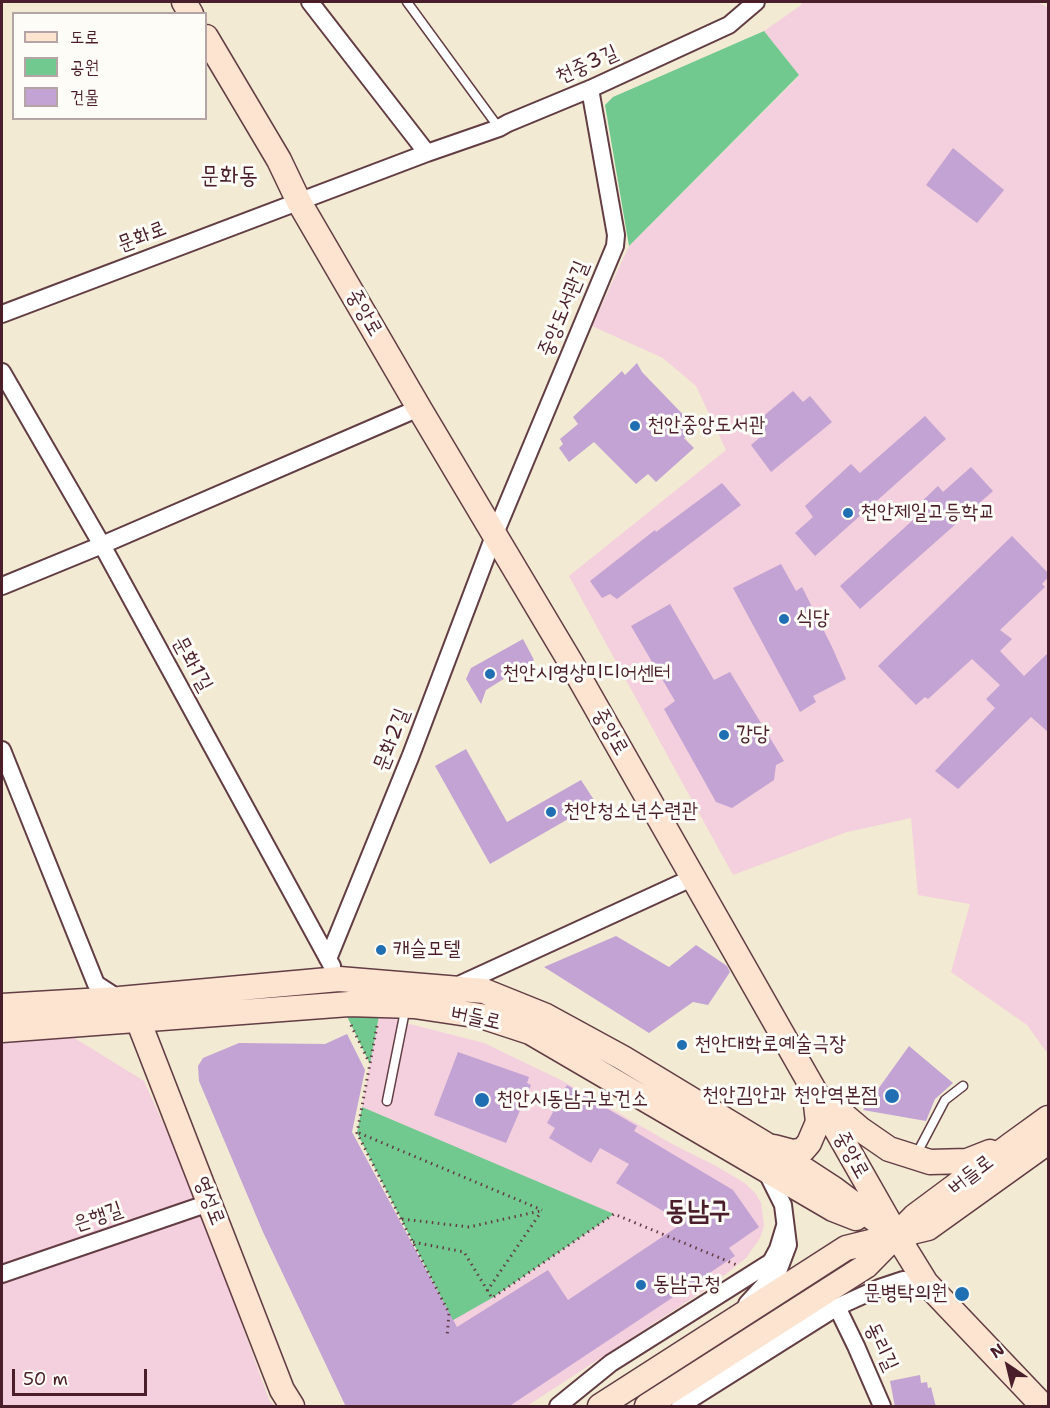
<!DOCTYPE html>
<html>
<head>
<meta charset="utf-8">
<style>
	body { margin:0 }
	#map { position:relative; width:1050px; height:1408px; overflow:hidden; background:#f2ead3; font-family:"Shantell Sans","Poor Story",sans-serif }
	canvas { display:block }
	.frame { position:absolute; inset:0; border:3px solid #4a1f2b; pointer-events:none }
	.legend { position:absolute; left:12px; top:12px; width:195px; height:108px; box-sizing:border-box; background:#fdfcf7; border:2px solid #b5a4a5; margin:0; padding:8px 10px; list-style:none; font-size:18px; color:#4a1f2b }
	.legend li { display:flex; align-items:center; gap:12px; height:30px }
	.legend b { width:30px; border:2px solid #b5a4a5 }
	.north { position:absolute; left:978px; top:1336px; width:60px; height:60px; -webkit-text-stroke:4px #fdfcf7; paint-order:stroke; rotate:325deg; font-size:16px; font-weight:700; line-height:24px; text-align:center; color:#4a1f2b }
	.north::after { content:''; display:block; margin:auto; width:21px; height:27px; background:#4a1f2b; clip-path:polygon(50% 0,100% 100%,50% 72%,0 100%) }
	.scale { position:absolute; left:12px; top:1369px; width:135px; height:27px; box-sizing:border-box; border:3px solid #4a1f2b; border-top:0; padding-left:8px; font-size:18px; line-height:21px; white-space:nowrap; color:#4a1f2b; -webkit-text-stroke:4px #fdfcf7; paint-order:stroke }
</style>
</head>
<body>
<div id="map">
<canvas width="1050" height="1408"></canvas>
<div class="frame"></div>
<ul class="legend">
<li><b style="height:8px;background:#fde4d1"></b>도로</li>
<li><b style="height:16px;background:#71c98f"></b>공원</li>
<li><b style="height:16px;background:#c2a3d3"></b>건물</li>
</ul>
<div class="north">N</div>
<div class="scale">50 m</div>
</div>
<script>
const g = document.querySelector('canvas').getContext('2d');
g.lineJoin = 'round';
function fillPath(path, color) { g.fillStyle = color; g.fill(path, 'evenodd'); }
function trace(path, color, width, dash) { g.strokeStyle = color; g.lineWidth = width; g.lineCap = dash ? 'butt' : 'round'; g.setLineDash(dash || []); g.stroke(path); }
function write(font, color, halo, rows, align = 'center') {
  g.font = font + ' "Shantell Sans","Poor Story",sans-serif'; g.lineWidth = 6; g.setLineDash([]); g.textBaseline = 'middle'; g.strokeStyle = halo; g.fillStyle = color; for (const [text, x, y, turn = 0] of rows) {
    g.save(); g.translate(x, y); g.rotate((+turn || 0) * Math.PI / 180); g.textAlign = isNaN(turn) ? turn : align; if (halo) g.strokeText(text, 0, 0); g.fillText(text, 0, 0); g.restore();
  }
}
const built = new Path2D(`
	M803,2h234l11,6v1046l-21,-29 -76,-53 19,-68 -52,-9 -7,-77 -64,14 -114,43 -164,-299 157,-126 -30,-64 -33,-28 -71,-32 37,-80 170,-170 -35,-45 36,-25z
	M381,1005l17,16 86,22 79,38 109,63 44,22 22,13 8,5 10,10 5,9 3,23 -4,12 -14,20 -35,28 -184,120h-79l4,-94 -95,-179z
	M68,1034l76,47 52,115 73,204 5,6h-272v-368z`);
const green = new Path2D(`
	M764,31l35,44 -170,171 -24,-141 8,-8z
	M341,1004l40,1 -11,59z
	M362,1107l252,107 -122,84 -44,25 1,-10 -92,-180z`);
const building = new Path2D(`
	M953,148l51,42 -27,33 -51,-38z
	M637,363l5,9 54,56 -12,10 10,10 -38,34 -8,-8 -12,10 -42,-42 -25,20 -10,-14 4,-4 -3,-5 18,-15 -5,-7 49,-46 3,4z
	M793,391l10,11 7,-6 22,26 -61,50 -20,-27 12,-10 -10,-10z
	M925,416l21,23 -131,117 -20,-23 18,-16 -8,-11 46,-42 9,9z
	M971,467l22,24 -133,118 -20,-23 84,-76 -5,-6 19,-18 5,6z
	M722,483l19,22 -124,94 -7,-5 -8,4 -12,-17 65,-51 1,2z
	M1012,536l36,37v4l-6,7 3,3 -45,43 12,9 -12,12 24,25 24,-23v79l-17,-15 -73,72 -23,-18 60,-63 -9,-9 14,-14 -28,-26 -44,40 -3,-2 -9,8 -38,-39z
	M781,564l15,27 6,-4 30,60 14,32 -33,17 3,6 -16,10 -67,-124z
	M670,604l44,76 16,-8 54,89 -8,4 -2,15 -42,28 -16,-6 -52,-93 11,-8 -44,-75z
	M523,639l11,21 -48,30 -5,14 -15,-25 5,-11z
	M466,749l41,73 74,-42 15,23 -106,61 -55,-98z
	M616,936l53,31 27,-22 31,21 3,6 -22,33 -15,-3 -44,31 -105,-66z
	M347,1034l18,36 -13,62 105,195 91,-57 20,30 115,-77 -67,-40 13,-19 -29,-16 -9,15 -42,-25 6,-10 -8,-5 6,-11 -2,-2 16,-25 70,41 -3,5 99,59 26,37 -30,21 6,8 -227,151h-162l-83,-175 -64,-151 -1,-15 5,-8 36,-15 86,1z
	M909,1046l44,37 -18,16 -9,22 -63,-11z
	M458,1052l71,25 -2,6 4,2 -25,58 -72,-28z
	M920,1375l1,8 6,-1 1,6 3,-1 5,20h-41l-5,-26z`);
const path = new Path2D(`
	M351,1025l18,37
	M377,1026l-20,107 92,180 -2,24
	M359,1133l183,77
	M402,1219l67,8 71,-16
	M413,1242l51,10 28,46 122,-84 123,51
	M487,1291l54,-79`);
const lane = new Path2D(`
	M407,2l92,126
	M387,1101l19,-95
	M915,1157l30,-57 18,-14`);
const street = new Path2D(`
	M310,2l117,151
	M2,314l425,-161 72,-25 9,-5 82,-34 139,-64 27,-23
	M2,372l100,173 230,421
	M2,586l100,-41 317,-137
	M2,750l94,234 23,15
	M328,959l83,-204 83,-219 121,-290 1,-11 -26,-146
	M452,988l242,-111
	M2,1274l207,-71
	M747,1304l32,-35 9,-24 -5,-40 -18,-36
	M837,1307l19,39 26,60
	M558,1406l53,-43 160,-101 7,-13 7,-23
	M680,1406l157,-99 42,-19 24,-8 23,3`);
const secondary = new Path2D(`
	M184,2l7,12
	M206,37l73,123 20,42 120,206 152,255 326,573 29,47 117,123
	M2,1006l117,-7 220,-20 145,12 62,25 77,42 142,86 69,45 56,42
	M129,1010l9,10 144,370 10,16
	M2,1030l347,-26 65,2 67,10 49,16 303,177 23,9
	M826,1100l34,29 29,20 41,13 37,-1 23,-9
	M774,1147l19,5 10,-2 6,-7 9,-21 -3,-26
	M600,1406l246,-158 82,-20 120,-86
	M647,1406l219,-140 49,-50 97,-72 36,-26`);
const markers = [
	[635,426,6,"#1f6fb2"],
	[848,513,6,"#1f6fb2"],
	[784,619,6,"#1f6fb2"],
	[490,674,6,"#1f6fb2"],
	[724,735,6,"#1f6fb2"],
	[551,812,6,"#1f6fb2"],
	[381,950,6,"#1f6fb2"],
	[682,1045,6,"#1f6fb2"],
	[892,1096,8,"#1f6fb2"],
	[482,1100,8,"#1f6fb2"],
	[641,1285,6,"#1f6fb2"],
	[962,1294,8,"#1f6fb2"]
];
const streetNames = [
	["천중3길",587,65,-24],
	["문화로",142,237,-21],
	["중앙도서관길",564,309,-68],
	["중앙로",364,313,60],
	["문화1길",192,664,61],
	["중앙로",610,732,60],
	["문화2길",392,740,-69],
	["버들로",476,1018,13],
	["중앙로",851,1155,61],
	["버들로",971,1175,-37],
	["영성로",209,1201,69],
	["은행길",98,1217,-19],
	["동리길",881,1347,65]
];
const poiNames = [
	["천안중앙도서관",647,426],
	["천안제일고등학교",860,513],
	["식당",796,619],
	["천안시영상미디어센터",502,674],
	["강당",736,735],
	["천안청소년수련관",563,812],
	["캐슬모텔",393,950],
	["천안대학로예술극장",694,1045],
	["천안김안과 천안역본점",878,1096,"right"],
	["천안시동남구보건소",496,1100],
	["동남구청",653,1285],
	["문병탁의원",948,1294,"right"]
];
const quarterNames = [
	["문화동",229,177]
];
const districtNames = [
	["동남구",698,1212]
];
fillPath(built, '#f4cfdd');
fillPath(green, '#71c98f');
fillPath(building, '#c2a3d3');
trace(lane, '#633d44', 11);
trace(street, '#633d44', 20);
trace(secondary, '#633d44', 27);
trace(path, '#633d44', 3, [1.5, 4.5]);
trace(lane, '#fff', 8);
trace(street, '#fff', 16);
trace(secondary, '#fde4d1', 24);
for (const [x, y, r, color] of markers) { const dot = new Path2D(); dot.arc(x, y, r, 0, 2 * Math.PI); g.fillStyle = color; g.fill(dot); trace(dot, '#fdfcf7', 2); }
write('21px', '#4a1f2b', '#fdfcf7', streetNames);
write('21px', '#4a1f2b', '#fdfcf7', poiNames, 'left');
write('24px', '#4a1f2b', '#fdfcf7', quarterNames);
write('bold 27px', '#4a1f2b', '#fdfcf7', districtNames);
</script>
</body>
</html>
